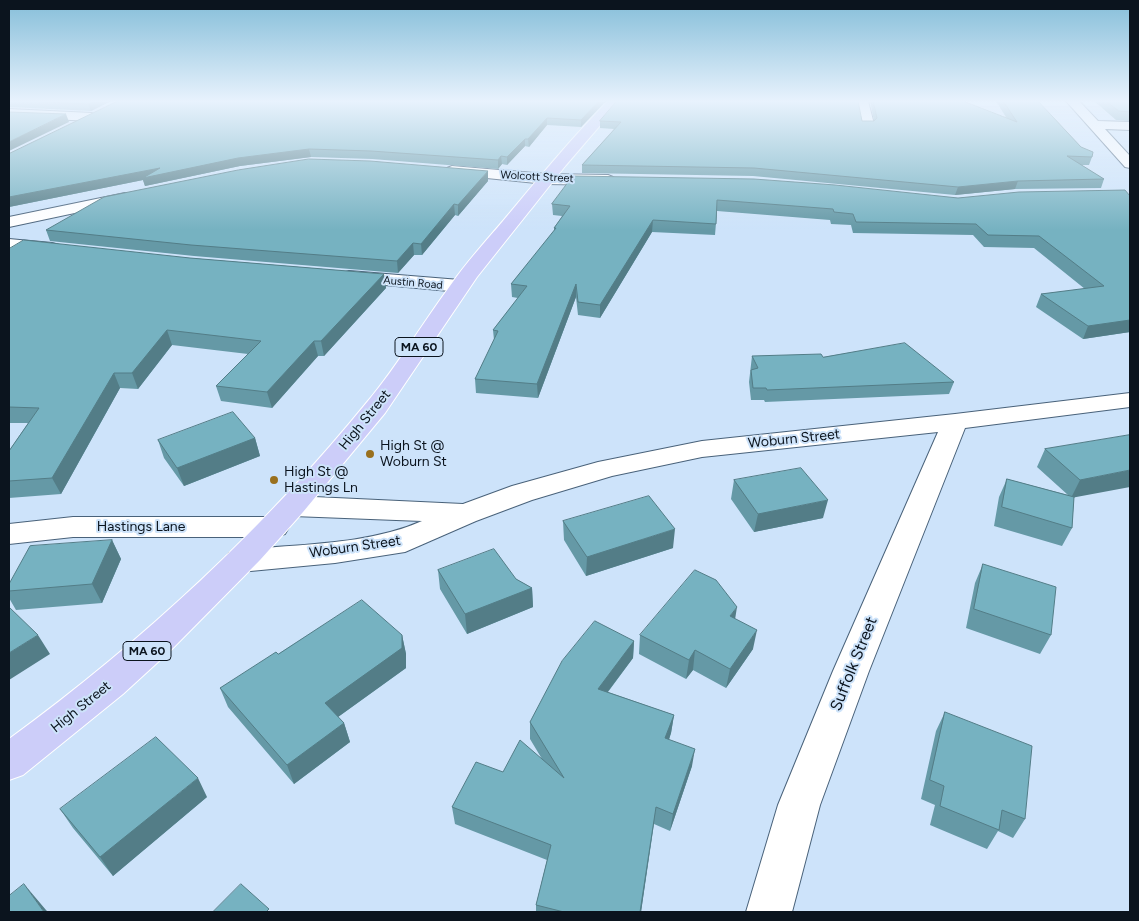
<!DOCTYPE html>
<html>
<head>
<meta charset="utf-8">
<style>
	body { margin:0 }
	#map { position:relative; width:1139px; height:921px; overflow:hidden; background:#cde3fa; font-family:Figtree,sans-serif }
	canvas { display:block }
	.frame { position:absolute; inset:0; border:10px solid #0b141e; pointer-events:none }
</style>
</head>
<body>
<div id="map">
<canvas width="1139" height="921"></canvas>
<div class="frame"></div>
</div>
<script>
const g = document.querySelector('canvas').getContext('2d');
g.lineJoin = 'round';
function trace(path, color, width, dash) { g.strokeStyle = color; g.lineWidth = width; g.lineCap = dash ? 'butt' : 'round'; g.setLineDash(dash || []); g.stroke(path); }
function fillPath(path, color) { g.fillStyle = color; g.fill(path, 'evenodd'); }
function write(font, color, halo, rows, align = 'center') {
  g.font = font + ' Figtree,sans-serif'; g.lineWidth = 4; g.setLineDash([]); g.textBaseline = 'middle'; g.strokeStyle = halo; g.fillStyle = color; for (const [text, x, y, turn = 0] of rows) {
    g.save(); g.translate(x, y); g.rotate((+turn || 0) * Math.PI / 180); g.textAlign = isNaN(turn) ? turn : align; if (halo) g.strokeText(text, 0, 0); g.fillText(text, 0, 0); g.restore();
  }
}
const minor = new Path2D(`
	M856,101h12l6,23 -2,3h-10l-2,-3z
	M1066,101h13l19,20 32,1v8l-25,-1 25,27v12l-5,-1z
	M9,109l83,4 6,4 -6,4 -83,-4z
	M452,166l94,8 62,1 5,2 3,3 -3,3 -5,2 -62,-1 -99,-10 -3,-3 3,-3z
	M125,193l6,2 2,3 -2,3 -122,26v-10z
	M9,239l43,4 7,2 2,4 -2,4 -7,2 -43,-6z
	M349,271l111,9 7,2 3,4 -3,4 -7,2 -118,-11 -3,-4 3,-4z
	M1130,393v14l-165,21 -96,243 -49,134 -28,107h-46l32,-107 55,-134 105,-239 -236,25 -90,19 -80,24 -56,21 -71,31 -70,11 -95,9 -11,-3 -5,-8 5,-8 11,-3c58,-6 128,-5 182,-29l-129,-5 -10,-3 -5,-7 5,-7 10,-3 170,8 49,-18 86,-24 104,-21 253,-27z
	M73,517h201l11,3 4,7 -4,7 -11,3h-201l-64,7v-20z`);
const major = new Path2D(`
	M608,101h13l-55,64 -89,112 -92,136 -82,99 -43,48 -90,91 -47,43 -100,81 -14,5v-41c133,-97 255,-210 359,-338 30,-36 54,-77 82,-115 16,-23 35,-44 53,-65 34,-41 68,-82 105,-120z`);
const wall = new Path2D(`
	M9,101h102l-20,10 -82,-4z
	M118,101h488l-25,26 -34,-2 -18,22 -4,-1 -18,19 -5,-1 -4,5 -126,-10 -61,-2 -71,9 -95,20 -2,-6 -134,27v-53z
	M870,101h93l44,18 -11,-18h42l43,46 11,10 -3,8h-8l23,14 -3,9 -86,1 -60,6 -202,-19 -171,-3v-8l32,-36 -14,-1v-7h274z
	M1094,101h36v20l-14,-1z
	M573,176l385,22 167,-8 5,142 -47,7 -47,-32 5,-13 44,-5 -51,-41 -50,-1 -11,-12 -120,-2 -2,-8 -20,-1 -1,-4 -113,-9 -2,24 -63,-3 -52,86 -22,-3 -2,-18 -38,101 -62,-5 -1,-14 19,-39 -1,-10 25,-32 -6,-1 -1,-13 43,-52v-4l8,-12 -9,-1 -1,-11z
	M488,181l-30,35 -3,-1 -33,40h-8l-16,18 -204,-17 -144,-15 -4,-11z
	M9,249l181,9 194,16 2,14 -62,68h-6l-46,52 -51,-7 -5,-15 32,-32 -76,-9 -34,44 -18,-1 -59,106 -52,4v-47l19,-28h-19z
	M752,356l71,1 131,25 -5,12 -184,8 -1,-2h-13l-2,-18z
	M1130,435l-56,63 -2,30 -10,18 -68,-20 5,-29 8,-18 61,16 -31,-28 8,-18z
	M255,438l5,18 -76,30 -20,-28 -6,-18z
	M734,480l89,38 -69,14 -23,-33z
	M563,521l110,27 -87,28 -22,-36z
	M112,540l9,19 -19,44 -86,7 -7,-12v-14z
	M983,564l68,71 -11,19 -74,-26 9,-45z
	M438,570l78,9 16,9 1,19 -66,27 -27,-45z
	M735,619l18,30 -27,39 -33,-18 -7,9 -47,-25 1,-19z
	M402,635l4,19v14l-68,49 6,6 6,19 -56,42 -66,-77 -8,-19 58,-34z
	M634,641l-1,17 -25,34 66,23 -3,18 -2,7 23,26 -22,65 -16,-7 -13,88h-105v-7l11,-45 -92,-36 -3,-17 51,-35 39,-13 -12,-20v-17z
	M945,712l80,107 -12,19 -15,-7 -11,18 -57,-24 5,-20 -14,-6 15,-68z
	M207,797l-94,79 -40,-48 -13,-19z`);
const shadedWall = new Path2D(`
	M94,101h17l-20,10 -3,-7z
	M599,101h7l-25,26v-7z
	M66,114l3,8 -60,29v-9z
	M547,118v7l-18,22 -1,-8z
	M525,139v7l-18,19v-8z
	M309,149l2,8 -71,9 -95,20 -2,-6 -134,27v-10l151,-29z
	M501,156l1,8 -4,5v-9z
	M488,171v10l-30,35v-11z
	M1018,181l-3,8 -60,6 3,-8z
	M454,204l1,11 -33,40 -1,-11z
	M653,220l-1,12 -52,86v-13z
	M413,243l1,12 -16,18 -1,-12z
	M384,274l2,14 -62,68 -3,-15z
	M576,284v13l-38,101 -1,-14z
	M1130,320v12l-47,7 5,-13z
	M167,330l5,15 -34,44 -6,-16z
	M314,341l4,15 -46,52 -5,-16z
	M114,373l6,15 -59,106 -9,-16z
	M255,438l5,18 -76,30 -7,-18z
	M1130,470v17l-59,11 9,-18z
	M828,500l-5,18 -69,14 4,-18z
	M675,529l-2,19 -87,28 1,-19z
	M112,540l9,19 -19,44 -10,-19z
	M532,588l1,19 -66,27 -2,-20z
	M737,607l-3,19 -4,-10z
	M757,630l-4,19 -27,39 4,-19z
	M38,635l12,19 -41,26v-27z
	M402,635l4,19v14l-75,54 -6,-19z
	M634,641l-1,17 -36,48 1,-17z
	M695,650l-2,20 -7,9 3,-19z
	M674,715l-3,18 -8,23 2,-18z
	M344,723l6,19 -56,42 -7,-19z
	M695,749l-3,17 -22,65 3,-17z
	M198,778l9,19 -94,79 -13,-19z
	M656,807l-15,105h-1z
	M24,884l22,26 2,2h-4z`);
const building = new Path2D(`
	M32,101h62l-6,3z
	M118,101h481l-18,19 -34,-2 -19,21h-3l-18,18 -6,-1 -3,4 -127,-9 -62,-2 -71,9 -95,20 17,-10 -151,29v-43z
	M617,101h241l4,20h12l3,-3 -4,-17h90l54,21 -14,-21h35l43,46 12,5 -1,5 -25,-1 37,23 -86,2 -60,6 -204,-19 -172,-3 39,-43 -21,-1z
	M1106,101h24v11l-11,-1z
	M9,112l57,2 -57,28z
	M309,159l61,2 118,10 -30,34 -4,-1 -33,40 -8,-1 -16,18 -206,-16 -145,-15 58,-33 134,-27z
	M573,176l181,3 81,6 123,13 61,-6 106,-2 5,6v124l-42,6 -47,-32 63,-8 -65,-50 -51,-1 -12,-11 -120,-2 -3,-8 -19,-2 -1,-3 -116,-9 -1,24 -63,-4 -53,85 -22,-3 -2,-18 -39,100 -62,-5 23,-48 -5,-1 34,-44 -16,-2 45,-56h-2l16,-22 -18,-2z
	M24,240l166,18 194,16 -63,67h-7l-47,51 -51,-6 45,-45 -94,-11 -35,43h-18l-62,105 -43,3v-30l30,-43 -30,-1v-158z
	M905,343l49,39 -187,8 -1,-2h-13l-2,-18 7,-2 -6,-12 69,-2 2,3z
	M233,412l22,26 -78,30 -19,-28z
	M1130,435v35l-50,10 -35,-31z
	M801,468l27,32 -70,14 -24,-34z
	M1007,479l67,18 -2,31 -70,-21z
	M649,496l26,33 -88,28 -24,-36z
	M112,540l-20,44 -83,7v-7l21,-38z
	M494,549l22,30 16,9 -67,26 -27,-44z
	M983,564l73,23 -5,48 -77,-26z
	M695,570l21,10 21,27 -7,9 27,14 -27,39 -35,-19 -6,10 -49,-25z
	M362,600l40,35v13l-77,55 19,20 -57,42 -67,-77 56,-36 2,2z
	M9,607l29,28 -29,18z
	M595,621l39,20 -36,48 76,26 -9,23 30,11 -22,65 -17,-7 -16,105h-76l-28,-7 15,-60 -99,-38 24,-45 27,10 17,-32 44,38 -34,-56 32,-61z
	M945,712l87,34 -7,73 -23,-9 -3,20 -59,-24 4,-20 -14,-6z
	M156,737l42,41 -98,79 -40,-48z
	M24,884l20,28h-35v-16z
	M241,884l28,25 -3,3h-53z`);
const markers = [
	[370,454,5,"#99701d"],
	[274,480,5,"#99701d"]
];
const farStreetnames = [
	["Wolcott Street",537,177,3],
	["Austin Road",413,283,5]
];
const shields = [
	[419,347,48],
	[147,651,48]
];
const shieldNames = [
	["MA 60",419,347],
	["MA 60",147,651]
];
const streetNames = [
	["High Street",365,420,-51],
	["Woburn Street",794,439,-6],
	["Hastings Lane",141,527],
	["Woburn Street",355,547,-8],
	["High Street",81,707,-39]
];
const poiNames = [
	["High St @",380,446],
	["Woburn St",380,462],
	["High St @",284,472],
	["Hastings Ln",284,488]
];
const nearStreetnames = [
	["Suffolk Street",854,664,-68]
];
trace(minor, '#49627a', 2);
trace(major, '#fff', 2);
fillPath(minor, '#fff');
fillPath(major, '#cccdf9');
fillPath(wall, '#6599a6');
fillPath(shadedWall, '#537d87');
fillPath(building, '#76b2c1');
trace(building, '#537d87', 1);
const sky = g.createLinearGradient(0, 0, 0, 230);
sky.addColorStop(0, '#85bed9');
sky.addColorStop(0.44, '#e8f2fd');
sky.addColorStop(1, '#e8f2fd00');
g.fillStyle = sky;
g.fillRect(0, 0, 1139, 230);
for (const [x, y, r, color] of markers) { const dot = new Path2D(); dot.arc(x, y, r, 0, 2 * Math.PI); g.fillStyle = color; g.fill(dot); trace(dot, '#cde3fa', 2); }
write('11px', '#0b141e', '#cde3fa', farStreetnames);
for (const [x, y, w] of shields) { const box = new Path2D(); box.roundRect(x - w / 2, y - 9.5, w, 19, 4); g.fillStyle = '#cde3fa'; g.fill(box); trace(box, '#0b141e', 1); }
write('bold 12px', '#0b141e', null, shieldNames);
write('14px', '#0b141e', '#cde3fa', streetNames);
write('14px', '#0b141e', '#cde3fa', poiNames, 'left');
write('16px', '#0b141e', '#cde3fa', nearStreetnames);
</script>
</body>
</html>
